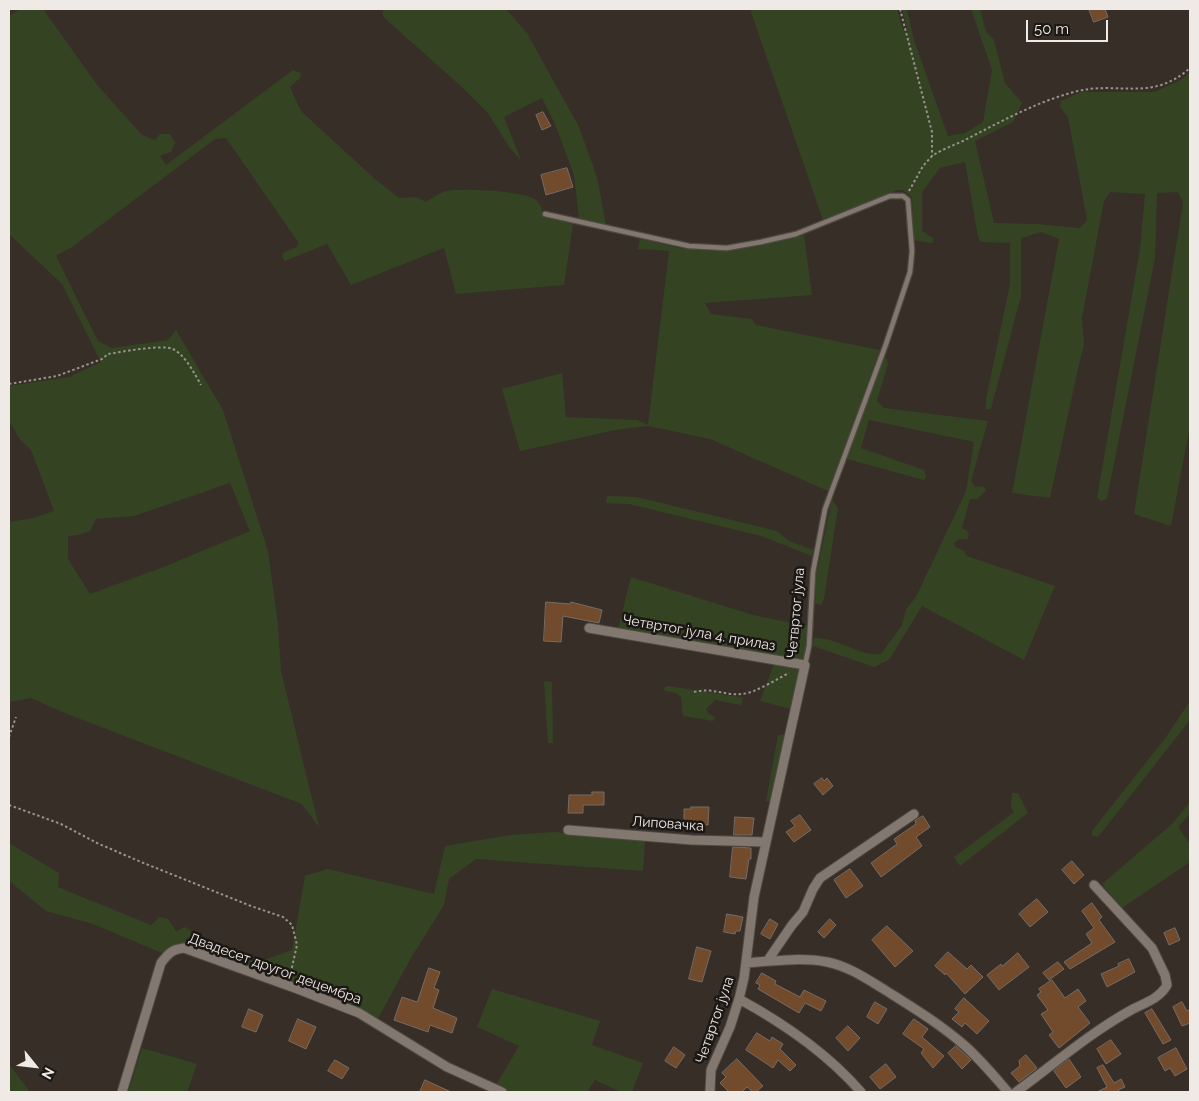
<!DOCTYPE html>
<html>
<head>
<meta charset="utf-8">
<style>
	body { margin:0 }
	#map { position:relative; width:1199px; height:1101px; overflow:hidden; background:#362e27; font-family:Raleway,sans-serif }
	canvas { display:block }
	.frame { position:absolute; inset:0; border:10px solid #f0eae6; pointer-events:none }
	.north { position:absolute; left:10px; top:1041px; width:50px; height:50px; -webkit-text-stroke:4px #1b1714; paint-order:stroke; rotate:119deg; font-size:14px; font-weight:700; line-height:20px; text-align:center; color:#f0eae6 }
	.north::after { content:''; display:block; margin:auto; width:18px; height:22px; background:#f0eae6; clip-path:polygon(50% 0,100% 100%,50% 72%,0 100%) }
	.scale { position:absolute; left:1026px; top:20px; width:82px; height:22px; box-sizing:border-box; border:2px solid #f0eae6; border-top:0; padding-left:6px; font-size:15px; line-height:18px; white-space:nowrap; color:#f0eae6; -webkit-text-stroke:4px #1b1714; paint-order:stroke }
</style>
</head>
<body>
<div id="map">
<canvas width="1199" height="1101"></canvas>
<div class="frame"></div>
<div class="north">N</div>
<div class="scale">50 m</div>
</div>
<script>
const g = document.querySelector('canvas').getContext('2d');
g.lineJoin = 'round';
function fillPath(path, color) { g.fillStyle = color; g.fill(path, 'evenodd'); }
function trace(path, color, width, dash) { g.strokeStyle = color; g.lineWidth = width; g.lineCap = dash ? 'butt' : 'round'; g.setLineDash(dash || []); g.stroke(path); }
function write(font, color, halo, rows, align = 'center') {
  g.font = font + ' Raleway,sans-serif'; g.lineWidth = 5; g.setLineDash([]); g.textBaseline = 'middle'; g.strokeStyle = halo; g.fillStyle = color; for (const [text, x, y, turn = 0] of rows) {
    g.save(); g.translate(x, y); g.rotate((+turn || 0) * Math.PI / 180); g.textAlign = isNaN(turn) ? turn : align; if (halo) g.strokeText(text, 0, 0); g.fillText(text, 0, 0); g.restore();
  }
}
const green = new Path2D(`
	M19,9h24l55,77 44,49 13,5 5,-6h10l5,9 -4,9 -11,4 6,9 127,-95 8,3 -1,5 -10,9 11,24 74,68 24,19 17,-1 10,5c5,-3 11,-8 17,-10 14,-5 82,-1 93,8 5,4 7,11 7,17l30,7 -9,61 -108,9 -12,-46 -93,37 -24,-41 -42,17 -3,-4 2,-5 13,-5 1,-5 -72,-104 -11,1 -143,108 -16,9 42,85 14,7 56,-8 8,-10 47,80 45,141 10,74 3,46 38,156 -17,-23 -235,-90 -36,-16 -22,4v-180l24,-4 21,-7 -23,-61 -12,-12 -10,-17v-35l60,-9 32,-15 -39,-78 -53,-50v-218l10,-6zM230,483l20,48 -84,35 -76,28 -22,-35v-23l10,-1 12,-4 6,-12 38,-3z
	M383,9h123l21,24 52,94 18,50 9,48 -27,-7 -5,-43 -19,-51 -13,-26 -38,19 17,43 -12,-13 -21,-34 -24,-24 -75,-67 -6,-6z
	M750,9h147l6,20 5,4 -6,-24h5l7,31 34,96 17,-3 18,-11 9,-52 -21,-61h9l6,23 8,8 11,43 17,20 -9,19 -38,19 19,82 42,1 44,4 7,-8 -19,-103 -8,-10 1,-6 20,-9h73l27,-12 9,-8v354l-19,100 -37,-12 49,-312 -5,-10 -21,1 -2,65 -48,241 -6,2 -4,-3 43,-249 5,-55 -35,-2 -6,9 -22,117 2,27 -6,24 -28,129 -38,-5 47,-254 -18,-7 -20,6v58l-30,113h-5v-10l24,-115v-41l-29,-1 -3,-5 -13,-75 -25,6 -18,24v39l11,7v4l-2,1 -17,-3 -2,-43 -9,-7h-6l-74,30z
	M804,235l8,60 -107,8 6,11 41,5 4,6 124,25 -52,141 -118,-52 -62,-13 -33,4 -95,21 -18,-62 60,-16 4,44 71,3 11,5 21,-174 -31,-2 2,-10c16,3 33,9 49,10 43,4 75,-3 115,-14z
	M886,357l2,7 -11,37 7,7 104,13 -17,60 4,6 8,-1 3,4 -9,9h-7l-8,29 5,2 2,6 -2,3h-7l-6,4 1,4 9,4 3,5 88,30 -31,74 -102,-54 -33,54 -15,7 -61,-21 1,-8c23,-1 43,18 67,16l21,-29 4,-16 10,-12 50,-106 8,-49 -105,-22 -8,28 63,22 2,6 -2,4 -77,-21 36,-101z
	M607,496l30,1 140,34 12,10 24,9 -1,6 -51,-20 -132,-32 -23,-1z
	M832,500l6,8 -14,91 -3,6 -6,-2 1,-27z
	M631,577l122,38 54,11 -1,22 -3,12c-62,-11 -123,-19 -185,-31z
	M774,664l27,4 -10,41 -31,-8z
	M544,681l8,1 1,61h-5z
	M668,686l72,11 3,2 -2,6 -26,-5 -9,9 3,5 6,3 -2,4 -30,-5 -2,-19 -5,-4 -11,-2 -1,-3z
	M1190,701v19l-92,117 -6,-1v-5l74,-94z
	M785,734l-12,68 -7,-1 12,-66z
	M1012,793h6l10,20 -68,53 -6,-9 60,-45 -3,-5z
	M1190,802v12l-12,13 12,17v18l-68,46 -20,-24 70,-60z
	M555,832l90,8 -2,31 -167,-12 -27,20 -5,26 -33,53 -38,70 -16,-11 -173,-72 -11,1 -11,7 -69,-29 -47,-13 -37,-30v-38l50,30 -1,14 93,38 9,-8 8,2 8,12 9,-4 6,4v9l28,8 39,14 34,-12 13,-74 23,-7 106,25 11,-48 65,-11z
	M492,989l108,32 -8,24 51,18 -11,29h-11l-26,-12 -8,12h-95l27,-46 -42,-19z
	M142,1048l55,16 -10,28h-59z
	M9,1064l21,28h-21z`);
const building = new Path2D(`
	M1089,9h16l3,8 -14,5z
	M543,112l8,14 -9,4 -6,-15z
	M567,168l6,19 -27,8 -5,-20z
	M546,602l24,2 1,-2 31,8 -3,13 -36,-7 -2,26 -17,-1z
	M822,778l2,3 3,-3 6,8 -10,9 -9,-11z
	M592,792h12v13h-21v8h-15l1,-18h23z
	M691,807h18l-1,18 -24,-2v-14h7z
	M800,815l11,15 -17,12 -8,-10 9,-6 -4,-5z
	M923,816l7,11 -14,10 6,9 -41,31 -10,-14 26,-19 -3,-5 22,-15 -1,-3z
	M735,817l19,1 -2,17h-18z
	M733,847l18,1v11h-2l-3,20 -16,-2z
	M1072,861l12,14 -10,9 -12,-14z
	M850,869l13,17 -17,12 -12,-18z
	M1037,899l11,13 -18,15 -11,-13z
	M1092,903l10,14 -3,3 16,22 -45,27 -6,-7 28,-19 -6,-9 8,-6 -12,-17z
	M727,914l16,3 -3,14h-4l-1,3 -11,-2z
	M770,919l8,5 -8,15 -9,-5z
	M830,919l6,6 -12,13 -6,-6z
	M887,926l26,25 -18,16 -23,-27z
	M1175,928l5,12 -11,5 -5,-12z
	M697,947l14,4 -9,31 -13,-3z
	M948,952l19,17 4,-4 12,12 -18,17 -19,-21 -1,2 -10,-9z
	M1018,953l11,14 -30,23 -12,-15 14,-11 1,2z
	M1129,959l6,13 -28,15 -6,-13 18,-8 -1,-2z
	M1058,962l6,7 -15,11 -6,-7z
	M429,968l11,4 -6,16 5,2 -6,18 24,10 -5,15 -22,-8 -2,7 -34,-12 8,-23 15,5z
	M762,973l14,8 -1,3 25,13 4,-7 22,11 -5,10 -16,-8 -6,10 -41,-24 2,-4 -4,-2z
	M1052,980l13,18 13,-9 8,12 -8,6 12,16 -31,25 -10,-13 4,-3 -12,-18 7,-4 -11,-15 4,-3 -2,-3z
	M964,998l25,23 -12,13 -12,-11 -3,4 -10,-8 7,-7 -4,-3z
	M875,1002l12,7 -9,15 -11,-7z
	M1182,1002l5,9 3,-2v14l-8,3 -9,-19z
	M249,1009l14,6 -7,17 -14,-5z
	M1152,1009l19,31 -8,4 -18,-31z
	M298,1019l18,8 -10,22 -17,-8z
	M914,1019l14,10 -6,8 22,19 -11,12 -12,-15 3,-4 -21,-15z
	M848,1026l12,12 -12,13 -12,-13z
	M757,1033l13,8 2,-4 11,7 -3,5 16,16 -6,6 -12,-11 -5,8 -27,-18z
	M1111,1040l10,14 -15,10 -9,-15z
	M956,1046l15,14 -9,9 -14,-16z
	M674,1047l11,8 -9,13 -11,-7z
	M1176,1048l11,21 -12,7 -5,-8 -5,3 -7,-13z
	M1026,1055l11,13 -18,14 -8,-9 9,-7 -1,-5z
	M737,1059l26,27 -7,6h-3l-6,-5 -5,5h-13l-9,-9 6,-6 -4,-4z
	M1069,1059l12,18 -15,11 -12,-17z
	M335,1060l14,8 -7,11 -14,-8z
	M886,1064l10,13 -16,12 -10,-12z
	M1103,1065l11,18 7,-4 4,8 -7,3 2,2h-23l10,-5 -10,-19z
	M425,1080l26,12h-31z`);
const path = new Path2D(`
	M900,9l32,123v24
	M909,191l14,-25 9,-10c9,-6 20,-10 31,-15 35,-18 73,-39 111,-49 43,-12 77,11 116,-24
	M9,384l48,-8 45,-17 6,-5c13,-2 54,-10 65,-5 13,7 21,24 28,36
	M694,692c18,-5 31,4 48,2 13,-1 35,-15 47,-21
	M9,737l7,-20
	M9,805l52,19 36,19 44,19 110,44 32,11 9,8 5,20 -7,31`);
const lane = new Path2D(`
	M545,214l144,32 38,2 34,-6 35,-8 94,-38h13l5,4 4,51 -2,21 -24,72 -61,165 -12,63 -4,74 -4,19`);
const street = new Path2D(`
	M589,628l216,37 -51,232 -10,81 -5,21 -9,28 -19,43 -1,22
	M568,830l124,10 74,2
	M768,960l24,-35 11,-13 10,-23 7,-11 94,-64
	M747,963c26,-2 54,-6 80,-1 21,4 40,17 58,28 27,17 55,34 79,55 16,14 30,31 44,47
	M739,999c46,25 88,54 122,93
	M122,1092l39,-129c7,-9 11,-14 23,-15l111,40 64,25 88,54 55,25
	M1016,1092c38,-28 75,-60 117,-83 12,-6 27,-11 34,-24l-2,-10 -13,-27 -58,-63`);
const streetNames = [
	["Четвртог јула",796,613,-85],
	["Четвртог јула 4. прилаз",699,633,10],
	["Липовачка",668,824,4],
	["Двадесет другог децембра",275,969,20],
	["Четвртог јула",715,1020,-71]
];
fillPath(green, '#344423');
fillPath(building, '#714b2b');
trace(building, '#766c65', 1);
trace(lane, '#504943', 7);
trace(street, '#504943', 11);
trace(path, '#99928d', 2, [2.5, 2.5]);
trace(lane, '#827870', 4.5);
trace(street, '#827870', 9);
write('14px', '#f0eae6', '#1b1714', streetNames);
</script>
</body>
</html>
